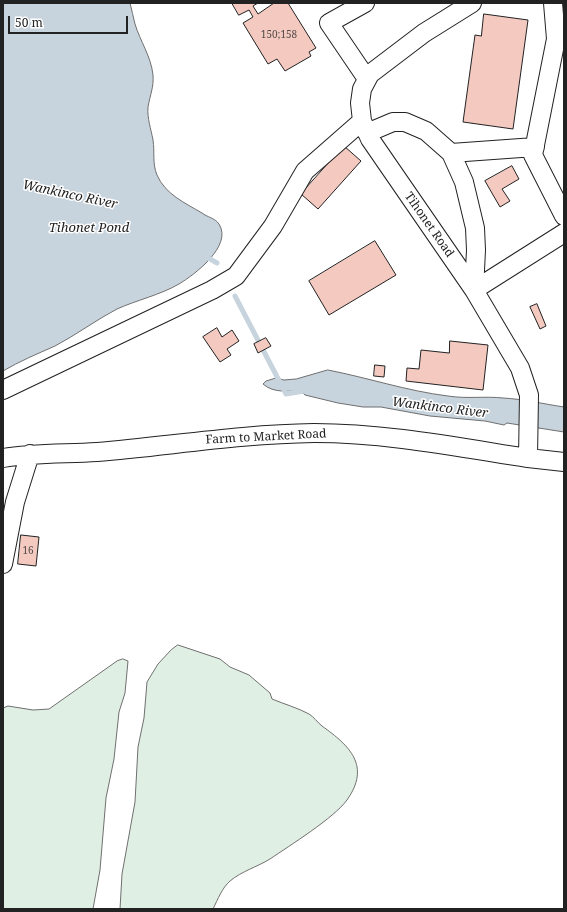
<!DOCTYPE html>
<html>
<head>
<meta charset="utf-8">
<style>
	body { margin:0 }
	#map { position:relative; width:567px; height:912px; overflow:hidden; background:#fff; font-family:"Noto Serif",serif }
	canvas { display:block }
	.frame { position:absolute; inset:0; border:4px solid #222; pointer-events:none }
	.scale { position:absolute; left:8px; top:16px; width:120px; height:18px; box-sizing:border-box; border:2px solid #222; border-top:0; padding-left:5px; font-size:12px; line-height:14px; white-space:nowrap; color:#222; -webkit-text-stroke:3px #fff; paint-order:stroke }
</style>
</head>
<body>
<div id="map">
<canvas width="567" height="912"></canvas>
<div class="frame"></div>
<div class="scale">50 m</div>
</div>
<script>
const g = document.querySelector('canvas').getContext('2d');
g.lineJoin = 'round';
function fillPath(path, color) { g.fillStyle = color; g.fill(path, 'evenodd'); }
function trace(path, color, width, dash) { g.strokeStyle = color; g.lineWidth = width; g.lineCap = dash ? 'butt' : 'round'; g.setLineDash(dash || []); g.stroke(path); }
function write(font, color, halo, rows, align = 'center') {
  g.font = font + ' "Noto Serif",serif'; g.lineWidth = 3; g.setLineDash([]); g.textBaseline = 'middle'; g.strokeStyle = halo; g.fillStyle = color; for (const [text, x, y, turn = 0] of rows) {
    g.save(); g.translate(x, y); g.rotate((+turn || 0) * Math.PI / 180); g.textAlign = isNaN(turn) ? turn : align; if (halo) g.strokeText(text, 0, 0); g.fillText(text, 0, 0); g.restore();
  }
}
const green = new Path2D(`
	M178,645l42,14 10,8 19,8 21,18 2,6c12,5 26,9 37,15 5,3 8,8 13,12 28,20 49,40 25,74 -13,18 -58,46 -77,59 -13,8 -28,12 -40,22 -8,7 -12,18 -17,28h-93l2,-35 13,-72 3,-55 6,-29 3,-36 11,-18 13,-14z
	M123,659l5,2 -3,32 -6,19 -5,47 -8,39 -6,72 -7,39h-90v-201l5,-2 25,4 16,-1 68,-48z`);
const water = new Path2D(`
	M3,3h127c2,7 3,14 5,21 5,17 16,32 18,51 1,12 -3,20 -5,32 -1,11 3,22 5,33 2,12 -1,23 4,35 8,19 28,28 45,38 5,4 13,5 17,11 14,22 -25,51 -40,60 -19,11 -42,16 -62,25 -21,11 -41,26 -62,37 -18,8 -35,15 -52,25z
	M328,370c41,8 79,21 120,26 19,3 37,0 55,2 20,1 41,6 61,9v25l-57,-9 -3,2 -19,-4 -55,-5 -49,-9h-18l-25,-4 -33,-8 -3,-3c-13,-2 -28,2 -39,-8l3,-3 10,-3 8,2 12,-1z`);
const stream = new Path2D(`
	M205,256l12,7
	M235,296l51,98 18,-3`);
const building = new Path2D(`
	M232,3h26l-5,3 5,8 16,-11h14l28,45 -7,4 2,4 -26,15 -8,-12 -9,5 -25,-41 10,-6 -4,-7 -10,5z
	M484,14l44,6 -15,109 -50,-7 12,-87 6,1z
	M344,146l17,15 -43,48 -17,-15z
	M512,166l7,13 -17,10 8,12 -10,6 -15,-26z
	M375,241l21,34 -67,40 -20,-34z
	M537,304l9,22 -6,3 -10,-22z
	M217,328l5,9 10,-7 7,11 -12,8 4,6 -11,7 -17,-25z
	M266,338l5,8 -13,7 -4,-9z
	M450,341l38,4 -5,45 -77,-9 1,-13 12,1 2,-19 28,3z
	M375,365l10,1 -1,11 -10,-1z
	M21,535l18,2 -3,29 -18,-2z`);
const minor = new Path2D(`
	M365,3l-36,20 38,56
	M472,3l-48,30 -54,41 -8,15 -2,14 2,18 8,18 104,151 46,78 9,27 -1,63 36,4
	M553,3l3,36 -23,116 31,61
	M367,133l26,-11h12l21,9 25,22 13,29 11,46 1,22 -2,40
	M451,153l84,-6
	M474,290l90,-57
	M3,390l209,-100 24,-14 37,-50 32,-55 57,-50
	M3,458c31,-5 62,-4 94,-6 72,-6 144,-18 217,-19 72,0 143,14 214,25
	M3,564l12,-62 15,-48`);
const numberNames = [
	["150;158",279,35],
	["16",28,551]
];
const streetNames = [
	["Tihonet Road",429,225,55],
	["Farm to Market Road",266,437,-3]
];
const waterNames = [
	["Wankinco River",70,195,12],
	["Tihonet Pond",89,228],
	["Wankinco River",440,408,7]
];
fillPath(green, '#e0efe3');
trace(green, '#6f6f6f', 1);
fillPath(water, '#c7d3dd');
trace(water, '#6f6f6f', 1);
trace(stream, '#c7d3dd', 5);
fillPath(building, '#f3c9c0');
trace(building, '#222', 1);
trace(minor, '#222', 20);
trace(minor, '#fff', 18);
write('10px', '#564c4a', null, numberNames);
write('12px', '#222', '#fff', streetNames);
write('italic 13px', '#222', '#fff', waterNames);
</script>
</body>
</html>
